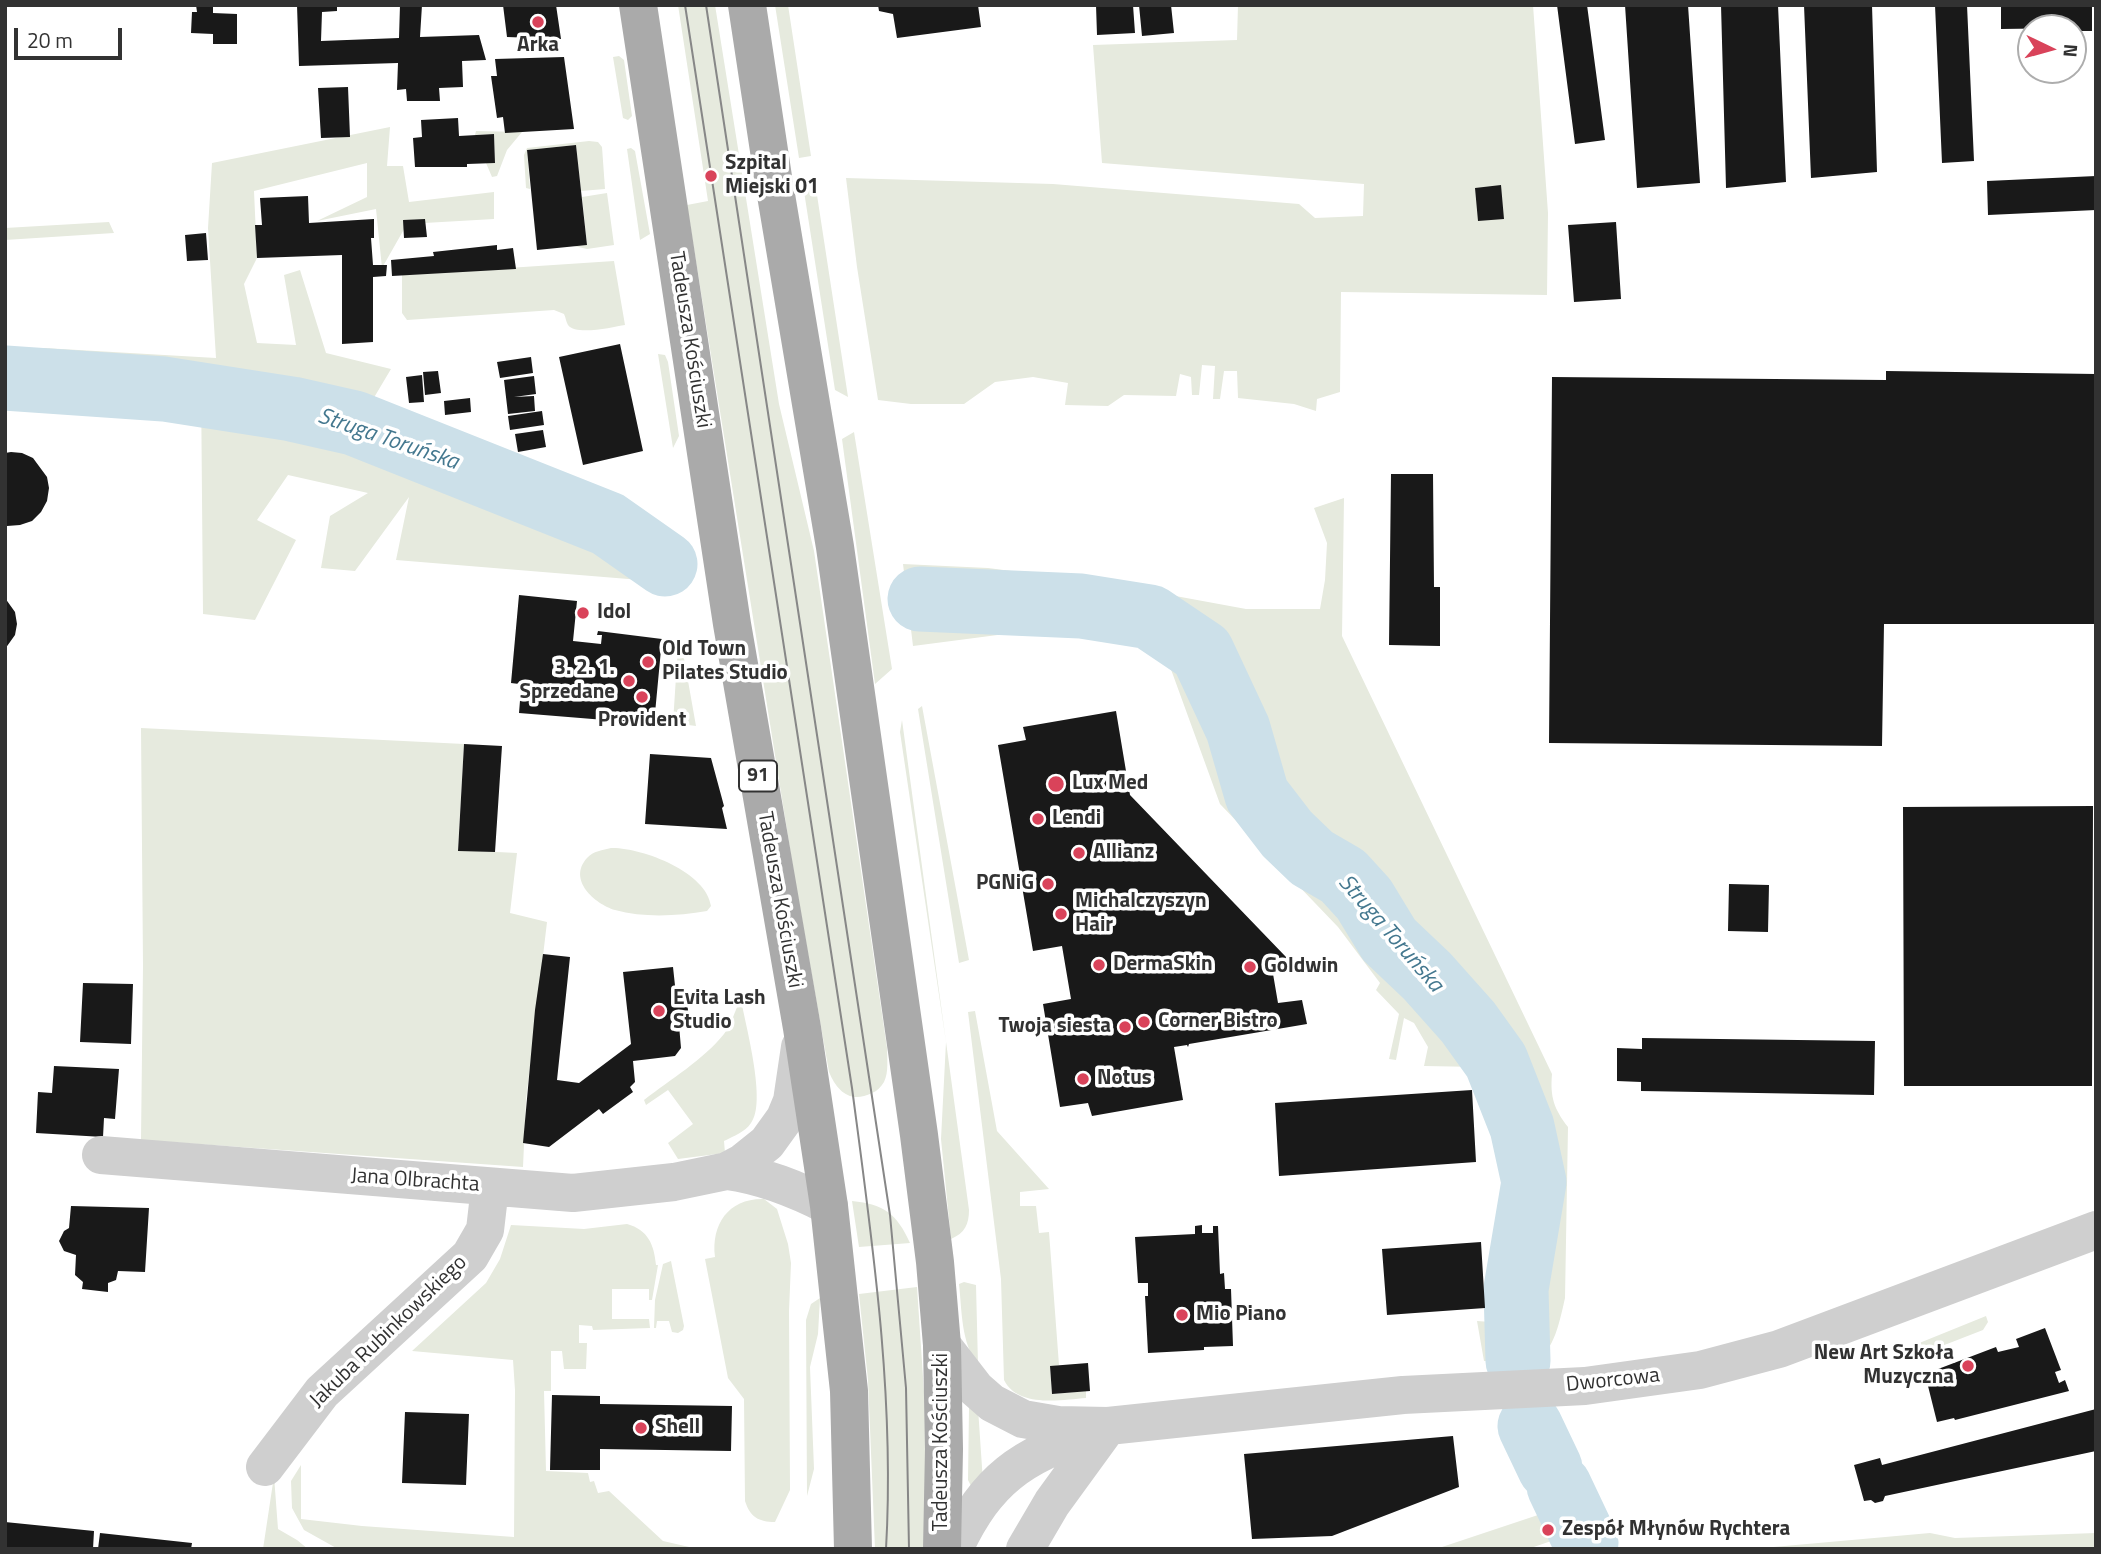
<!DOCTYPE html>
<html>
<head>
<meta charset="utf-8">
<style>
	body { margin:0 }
	#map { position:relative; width:2101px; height:1554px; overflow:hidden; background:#fff; font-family:"Titillium Web",sans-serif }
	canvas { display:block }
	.frame { position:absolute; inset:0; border:7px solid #323232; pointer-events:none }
	.north { position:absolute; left:2017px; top:14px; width:70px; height:70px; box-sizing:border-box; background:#fff; border:2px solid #adadad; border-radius:50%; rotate:95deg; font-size:19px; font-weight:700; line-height:28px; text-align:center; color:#323232 }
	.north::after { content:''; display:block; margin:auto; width:24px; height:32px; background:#d9435a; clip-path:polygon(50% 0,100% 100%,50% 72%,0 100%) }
	.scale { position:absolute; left:14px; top:28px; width:108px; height:32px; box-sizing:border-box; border:4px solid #323232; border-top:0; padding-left:9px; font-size:21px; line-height:24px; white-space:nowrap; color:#323232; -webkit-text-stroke:5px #fff; paint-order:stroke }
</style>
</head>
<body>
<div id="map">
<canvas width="2101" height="1554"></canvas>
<div class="frame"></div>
<div class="north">N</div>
<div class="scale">20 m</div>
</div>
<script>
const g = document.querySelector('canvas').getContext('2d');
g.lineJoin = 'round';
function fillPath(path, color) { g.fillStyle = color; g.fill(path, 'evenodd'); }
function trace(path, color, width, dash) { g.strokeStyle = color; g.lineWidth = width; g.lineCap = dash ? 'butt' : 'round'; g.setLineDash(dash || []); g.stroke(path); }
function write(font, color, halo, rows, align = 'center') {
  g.font = font + ' "Titillium Web",sans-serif'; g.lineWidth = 7; g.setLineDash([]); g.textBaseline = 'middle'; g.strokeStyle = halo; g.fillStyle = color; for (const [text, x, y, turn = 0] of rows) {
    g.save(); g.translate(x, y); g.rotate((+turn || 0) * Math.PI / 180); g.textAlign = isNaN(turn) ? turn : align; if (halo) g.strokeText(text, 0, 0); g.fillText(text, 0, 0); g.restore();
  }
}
const green = new Path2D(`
	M678,5h37l64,399 35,147 73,497c0,10 2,24 -3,34 -3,5 -7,9 -12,11 -22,11 -35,-2 -43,-21l-34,-192 -108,-675 21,-4z
	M775,5h13l23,151 -12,2z
	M1238,5h295l15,208 -1,82 -206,-3 -1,100 -23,7 -1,12 -22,-7 -56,-6 -1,-27h-13l-4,28h-7l2,-33 -13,-1 -3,30h-7l-1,-18 -11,-3 -4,22 -52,-1 -16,11 -43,-1 3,-22 -35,-6 -38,5 -31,22h-53l-33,-4 -21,-133 -11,-89 207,6 246,20 16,14 48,-2 1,-32 -262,-21 -9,-118 144,-5z
	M619,56l5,4 8,56 -4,4 -5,-2 -10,-61z
	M390,127l-3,39h16l6,36 85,-10v27l-87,5 -25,44 -6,-59 -59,12 50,-24v-34l-113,28 3,67 -13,26 13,59 39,2 -12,-70 16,-5 26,83 65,16 -25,42 263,99 36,72 -269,-22 13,-63 -54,74 -34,-3 9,-52 38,-23 -80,-18 -31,45 39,20 -41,80 -52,-6 -2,-233 -156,-18 -1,-15 172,10 -8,-130 4,-65z
	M476,131l46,1 -15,18 -10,26 -5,1 -6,-14 9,-1 -1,-28 -19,1z
	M589,141l9,1 4,5 3,42 -24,2 -5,-46 -49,5 3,39 -4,-1 -2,-33 3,-7z
	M631,148l4,3 15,83 -10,6 -13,-91z
	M815,182l33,215 -13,-7 -32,-205z
	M607,193l7,52 -27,4 -13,-3 13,-1 -5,-48z
	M109,222l5,11 -109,7v-12z
	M614,261l11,64c-12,2 -49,11 -57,0 -2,-3 -2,-7 -4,-11l-10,-4 -147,10 -5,-7v-38z
	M658,354l7,1 3,7 11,74 -6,12z
	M854,432l38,237 -17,15 -33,-245z
	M1344,498l-2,138 210,438c-2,23 2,35 16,53l-3,171c-4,17 -11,58 -31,62 -15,3 -34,1 -50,1l-7,-40 27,2 -3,-74 21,-63 -11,-31 -10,-52 -21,-36 -56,-1 4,-19 -14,-24 -10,-5 -8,42 -7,-1 10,-45 -23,-24 4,-7 -42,-56 -118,-123 -59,-162 -79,-18 -169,22 -10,-82 85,4 117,15 141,26h74l5,-29 2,-37 -13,-35z
	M678,646l4,1 14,79 -23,-3z
	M922,706l47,254 -10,3 -41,-254z
	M902,720l67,490c0,14 -4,23 -18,29l-10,-100 5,-97 -46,-310z
	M141,728l323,16 -6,106 59,3 -7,60 37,9 -21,178 -3,67 -382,-27 2,-174z
	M611,848c30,-1 96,24 100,58l-4,5c-29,5 -63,7 -92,-1 -20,-6 -48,-30 -28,-52 6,-7 16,-8 24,-10z
	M741,1000c5,27 26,103 10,123 -6,9 -17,13 -27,18l1,12 -47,6 -10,-16 25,-19 -25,-34 -22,15 -2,-5c27,-21 59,-40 80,-66 8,-10 10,-23 17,-34z
	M975,1011l22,120 52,58 -29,3v14h16l3,27 10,-1 10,133 -9,2 2,27 34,-3v7c-25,2 -68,10 -82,-18l-3,-101 -33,-267z
	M764,1199l13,10 11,35 3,19 -2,48 1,179 -15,32c-16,0 -25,-5 -30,-21l-1,-102 -16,-21 -23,-119 10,-2c-4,-33 14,-59 49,-58z
	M852,1201c32,3 45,13 58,42l-51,4z
	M627,1224c21,6 27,20 29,41h2l-6,35h-3v-11h-37v30h37l1,9 -57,2 -1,-4 -13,-1v18h8l-1,26h-22l-2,-18h-11v40h-7l2,80 42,2 2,9 4,-1 4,12 11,-2 54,50 35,8h-360l-34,-19 -12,-22 -1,-27 10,-16v54l61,7 152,11 1,-147 -2,-30 -101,-9 74,-68 14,-24 11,-34 73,4z
	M671,1261l13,65 -1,4 -5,3 -6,-1 -3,-11h-12l-1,7h-2l1,-28 8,-36z
	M964,1282l12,3 2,80c-17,-22 -16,-54 -19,-81z
	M917,1287l9,135 -2,126 -49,1 -7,-169 -9,-86z
	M820,1298l-2,36 -8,33 4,102 -7,27 -1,-176 5,-16z
	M1986,1316l2,6 -5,8 -72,28 -4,-10z
	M969,1408h9l5,74 -11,6 -4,-8z
	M274,1476l4,53 19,11 11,9h-45z
	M1580,1479l5,3 18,38 7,6 -3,9 -15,6 -23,-59z
	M1553,1490l23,57 -15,2 -4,-10 -29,10h-92l111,-37 -9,-16z
	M1930,1533l25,5 141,-5v16h-345z`);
const river = new Path2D(`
	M5,378l159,11 128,20 62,14 254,101 57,40
	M920,599l161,7 69,11 52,35 36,77 19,66 30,39 25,24 31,18 21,23 25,41 38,36 41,46 28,39 26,66 12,55 -18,107 2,72
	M1530,1426l20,42
	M1559,1486l27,57`);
const building = new Path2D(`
	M196,5h17v8l24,1v30h-24v-10l-22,-1 1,-21h5z
	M297,5h40v6l-15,1 -1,29 78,-3 1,-33h22l-2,32 59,-2 7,25 -24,1 1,26 -24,1 1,13h-33l-1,-12 -9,1 1,-27 -99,3z
	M503,5h53l5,34 -54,-2z
	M878,5h100l3,22 -84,11 -4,-24 -14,-3z
	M1096,5h37l2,28 -38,2z
	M1139,5h32l3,28 -32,3z
	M1557,5h30l18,135 -30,4z
	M1625,5h63l12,178 -63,5z
	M1721,5h57l8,177 -60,6z
	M1804,5h68l5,167 -66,6z
	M1935,5h32l7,156 -32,2z
	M2001,5h91v26h-19v-3l-72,1z
	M564,57l10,72 -69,4 -2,-16 -6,1 -6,-42h6l-2,-17z
	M348,87l2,50 -29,1 -3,-50z
	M458,118l1,18 35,-2 1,29 -28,1v3h-52l-2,-29 9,-1 -1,-17z
	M576,145l11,100 -50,5 -10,-100z
	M2096,176v34l-108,5 -1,-34z
	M1501,185l3,34 -26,2 -3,-33z
	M308,196l1,27 65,-4v19h-3l2,27h14l-1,11 -13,1v65l-31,2v-89l-85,3 -2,-33h7l-2,-27z
	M425,219l2,18 -23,1 -1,-18z
	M1616,222l5,77 -47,3 -6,-77z
	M206,233l2,27 -21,1 -2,-26z
	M497,245v5l16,-2 3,21 -124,7 -1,-16 43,-4 -1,-4z
	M620,344l23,107 -60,14 -24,-108z
	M531,357l2,16 -33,5 -3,-16z
	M438,371l3,22 -16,2 -2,-23z
	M1886,371l210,3v250h-212l-2,122 -333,-3 3,-366 334,3z
	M422,375l2,27 -15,1 -3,-26z
	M534,376l2,18 -22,3 20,-1 1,15 -27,3 -4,-34z
	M470,398l1,14 -26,3 -1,-14z
	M542,411l2,14 -34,5 -2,-14z
	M543,430l3,17 -28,5 -3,-18z
	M11,452l11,1 11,5 14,19 2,11 -2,13 -6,11 -9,9 -12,4 -13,1 -2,-1v-72z
	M1391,474h42l1,113h6v59l-51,-1z
	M519,595l58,6 -4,40 28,3 1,-9h-5l1,-4 64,8 -8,85 -135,-11 2,-25 -3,-1 1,-3 -8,-1z
	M5,598l10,14 2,12 -2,11 -10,14z
	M1116,711l14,84 156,162 1,8 -15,3 6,35 24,-3 5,24 -118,20 -1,3 -1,-2 -13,2 9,53 -91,16 -4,-13 -28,4 -17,-103 28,-5 -9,-53 -29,5 -35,-206 28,-5 -3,-13z
	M464,744l38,2 -7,106 -37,-1z
	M650,754l61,4 13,48 -2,2 5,21 -82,-5z
	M2093,806l-1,280h-188l-1,-279z
	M1729,884l40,1 -1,47 -40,-1z
	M543,954l27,3 -13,123 22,3 52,-39 -8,-72 50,-5 4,37 10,-1 3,21 -11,1 2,23 -6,8 -42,5 2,21 -5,5 3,5 -30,22 -4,-5 -50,38 -26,-4 12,-133z
	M83,983l50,1 -2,60 -51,-2z
	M1642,1038l233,3 -1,54 -233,-4v-9l-24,-1v-33l25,1z
	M54,1066l65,3 -4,50 -11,-1 -1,19 -67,-4 2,-41 14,1z
	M1472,1090l4,72 -197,14 -4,-73z
	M71,1206l78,2 -4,64 -27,-1 -2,9 -8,3v9l-26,-3 1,-7 -8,-7 1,-20 -12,-4 -5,-10 5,-10 5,-3z
	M1202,1225v8h11v-7h5l2,48 4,-1 1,16h6l2,57 -29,1v3l-56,3 -3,-57h3v-13h-10l-3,-46 60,-3v-8z
	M1481,1242l4,66 -98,7 -5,-66z
	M2045,1328l16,42 -6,2 4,11 6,-3 4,11 -114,29 -1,-2 -17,4 -12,-48 71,-27 2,5 21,-5 -3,-8z
	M1088,1363l2,28 -38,3 -2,-28z
	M552,1395l48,1v8l132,2 -1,45 -131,-2v21h-50z
	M2096,1409v42l-211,45 -2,5 -8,2 -4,-3 -7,1 -10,-36 26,-7 2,7z
	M405,1412l64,2 -3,71 -64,-2z
	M1453,1436l6,51 -127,49 -80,3 -8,-85z
	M5,1522l89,9 -1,18h-88z
	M100,1533l92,10 -1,6h-93z`);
const minor = new Path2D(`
	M101,1155l472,38 101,-11 53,-11 15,-8 25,-20 18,-25 7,-17 8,-54
	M727,1171c37,5 69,18 102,35
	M942,1345l34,44 16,14 31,16 35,6 50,1 295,-31 182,-9 115,-16 79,-21 317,-119
	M265,1467l57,-75 148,-136 15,-26 5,-43
	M954,1549c34,-72 66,-91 139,-118
	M1025,1549l27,-46 56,-77`);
const major = new Path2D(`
	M638,5l94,619 70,404 27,178 20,185 4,158
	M747,5l26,172 62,370 84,588 16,127 7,83 2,104 -2,100`);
const tram = new Path2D(`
	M685,5l167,1083c20,152 43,307 34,461
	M706,5l184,1210 16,173 3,161`);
const markers = [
	[538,22,7,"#d9435a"],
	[711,176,7,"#d9435a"],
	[583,613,7,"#d9435a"],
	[648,662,7,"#d9435a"],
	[629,681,7,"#d9435a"],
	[642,697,7,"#d9435a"],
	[1056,784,9,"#d9435a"],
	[1038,819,7,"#d9435a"],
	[1079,853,7,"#d9435a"],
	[1048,884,7,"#d9435a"],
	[1061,914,7,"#d9435a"],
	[1099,965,7,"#d9435a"],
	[1250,967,7,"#d9435a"],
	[659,1011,7,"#d9435a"],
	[1144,1022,7,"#d9435a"],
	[1125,1027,7,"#d9435a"],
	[1083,1079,7,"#d9435a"],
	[1182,1315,7,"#d9435a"],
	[1968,1366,7,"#d9435a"],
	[641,1428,7,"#d9435a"],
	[1548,1530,7,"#d9435a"]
];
const shields = [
	[758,776,38]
];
const shieldNames = [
	["91",758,776]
];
const poiNames = [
	["Arka",538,46,"center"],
	["Szpital",725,164],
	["Miejski 01",725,188],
	["Idol",597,613],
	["Old Town",662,650],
	["Pilates Studio",662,674],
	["3. 2. 1.",615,669,"right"],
	["Sprzedane",615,693,"right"],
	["Provident",642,721,"center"],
	["Lux Med",1072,784],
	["Lendi",1052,819],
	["Allianz",1093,853],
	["PGNiG",1034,884,"right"],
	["Michalczyszyn",1075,902],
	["Hair",1075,926],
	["DermaSkin",1113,965],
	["Goldwin",1264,967],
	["Evita Lash",673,999],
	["Studio",673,1023],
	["Corner Bistro",1158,1022],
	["Twoja siesta",1111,1027,"right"],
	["Notus",1097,1079],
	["Mio Piano",1196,1315],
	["New Art Szkoła",1954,1354,"right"],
	["Muzyczna",1954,1378,"right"],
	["Shell",655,1428],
	["Zespół Młynów Rychtera",1562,1530]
];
const streetNames = [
	["Tadeusza Kościuszki",689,340,81],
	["Tadeusza Kościuszki",779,900,80],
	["Jana Olbrachta",415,1181,4],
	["Jakuba Rubinkowskiego",389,1332,-44],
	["Dworcowa",1613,1381,-6],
	["Tadeusza Kościuszki",942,1442,-90]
];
const waterNames = [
	["Struga Toruńska",388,440,19],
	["Struga Toruńska",1390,934,49]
];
fillPath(green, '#e6eade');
trace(river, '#cce0e9', 65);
fillPath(building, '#191919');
trace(minor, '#cfcfcf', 38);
trace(major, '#aaa', 38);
trace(tram, '#878787', 2);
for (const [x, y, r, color] of markers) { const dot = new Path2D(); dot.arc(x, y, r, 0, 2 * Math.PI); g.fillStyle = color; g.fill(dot); trace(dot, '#fff', 2.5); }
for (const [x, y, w] of shields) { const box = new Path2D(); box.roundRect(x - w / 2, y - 15.5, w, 31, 5); g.fillStyle = '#fff'; g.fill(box); trace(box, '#323232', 2); }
write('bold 19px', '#323232', null, shieldNames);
write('bold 21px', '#323232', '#fff', poiNames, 'left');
write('21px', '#323232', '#fff', streetNames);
write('italic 23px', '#44788f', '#fff', waterNames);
</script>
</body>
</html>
